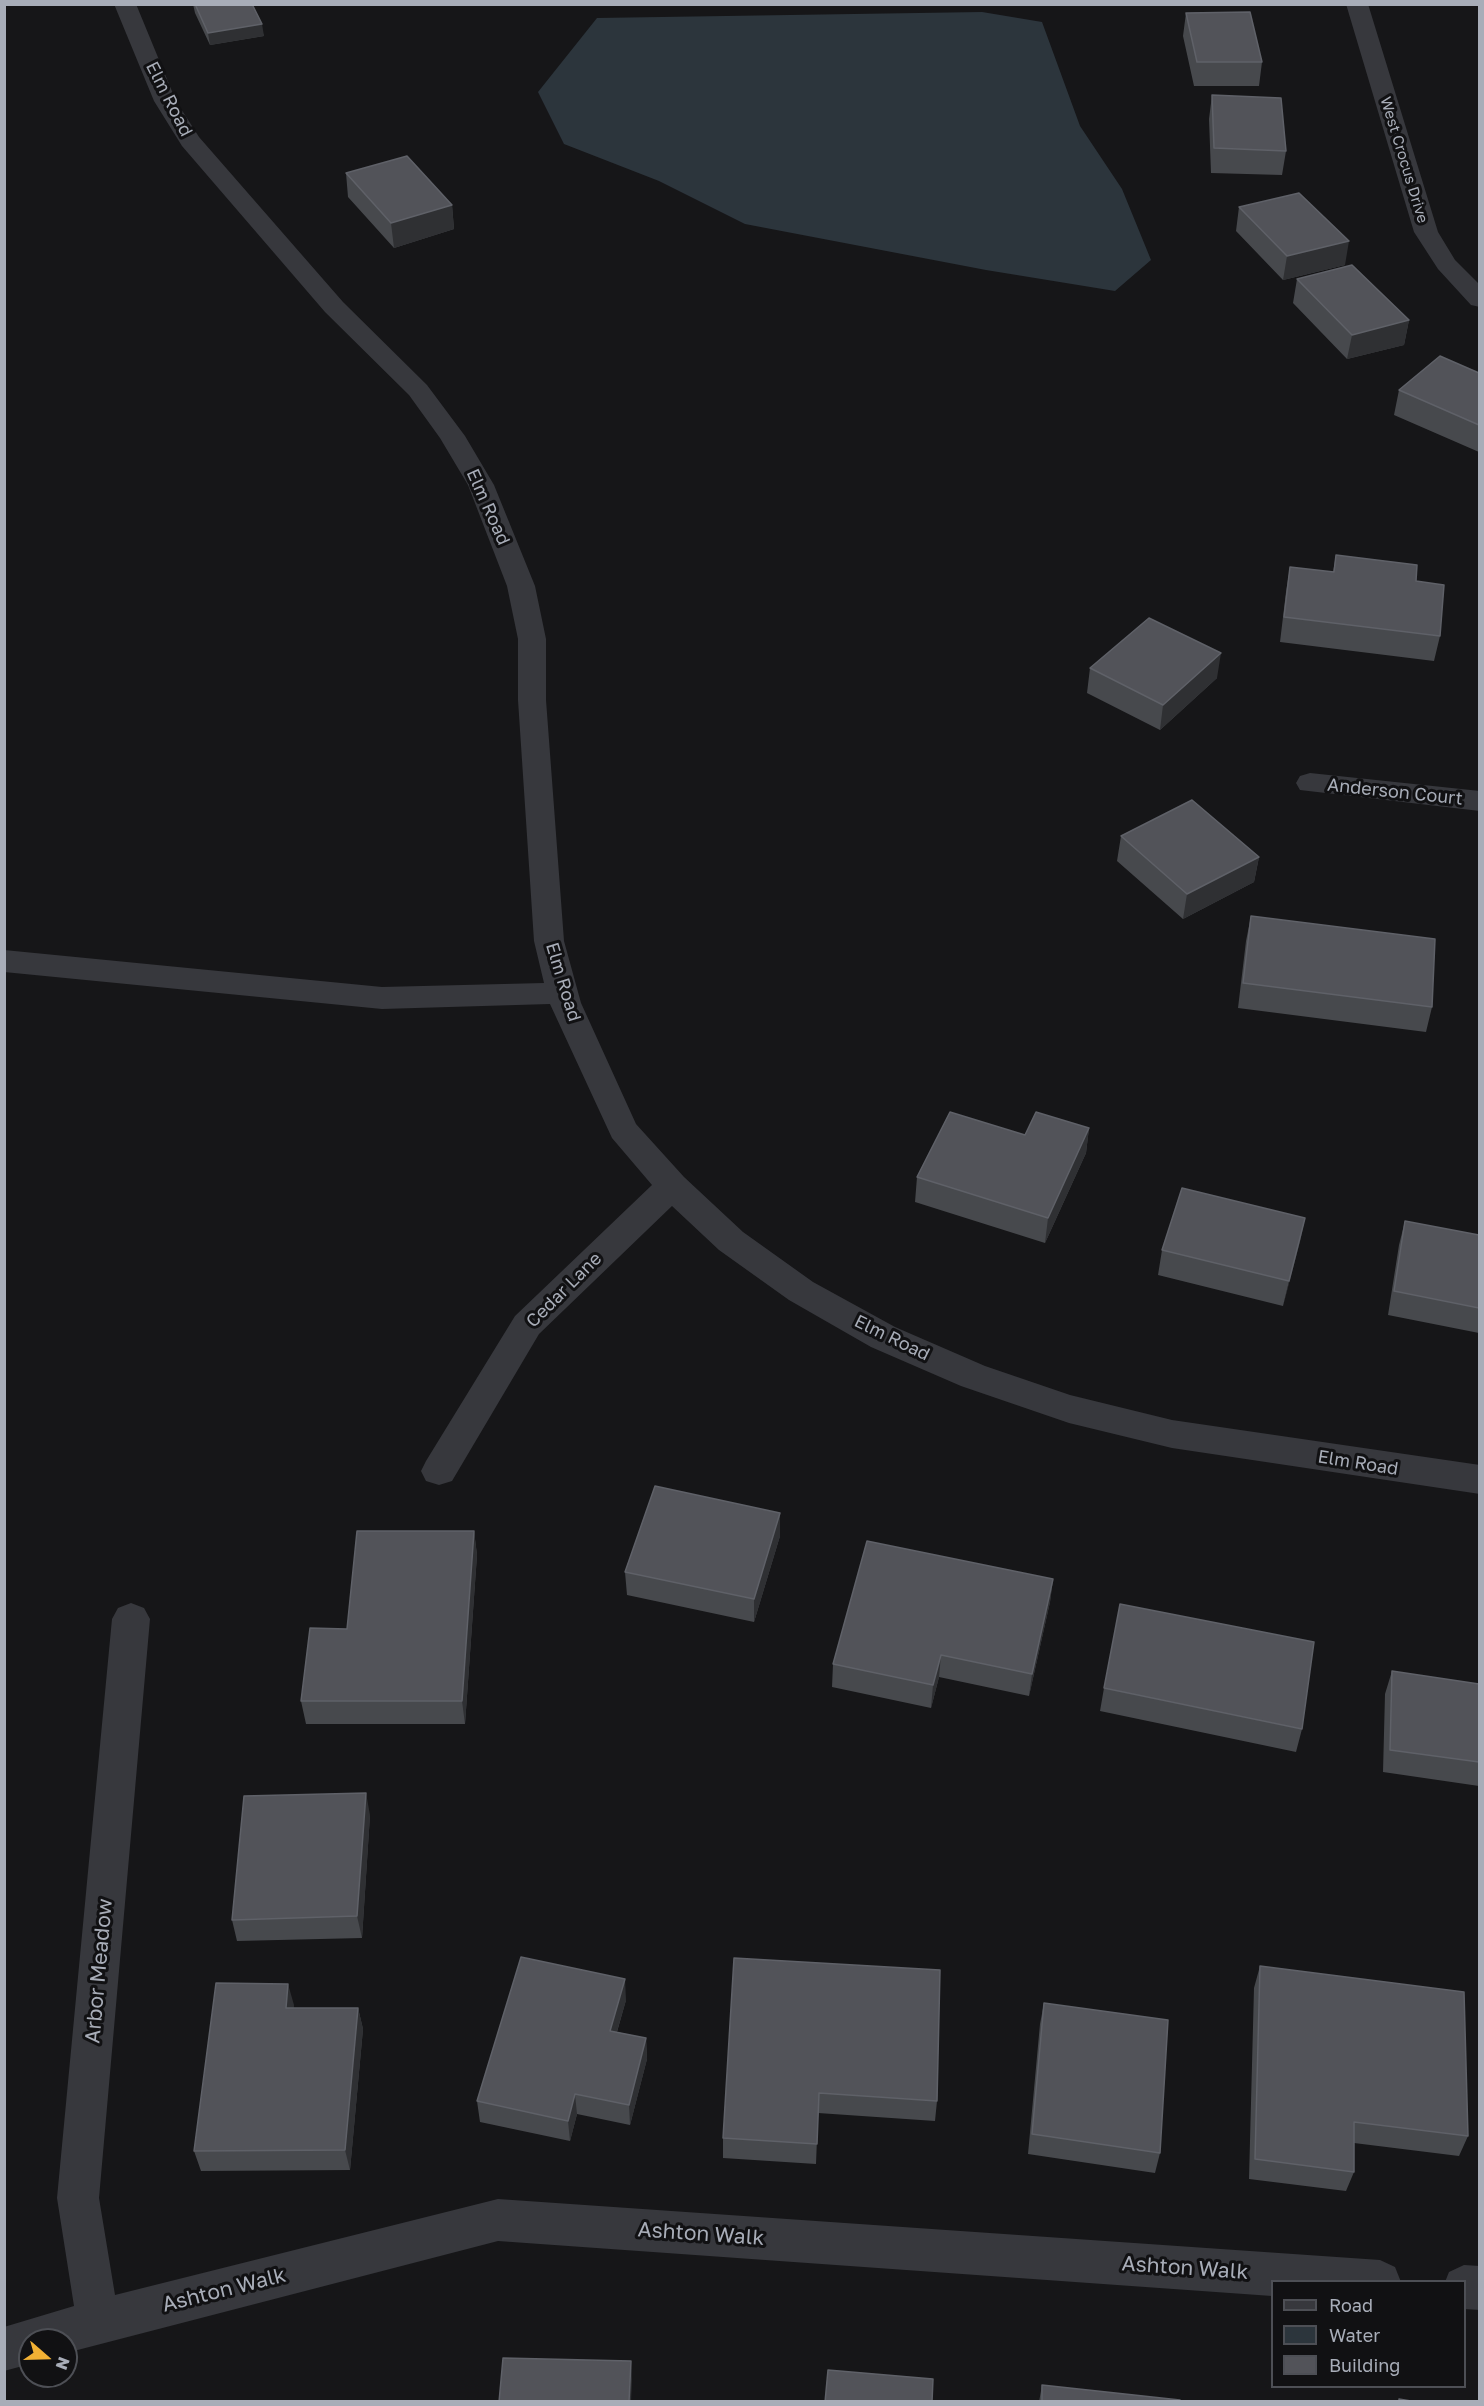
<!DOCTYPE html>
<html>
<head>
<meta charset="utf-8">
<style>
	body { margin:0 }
	#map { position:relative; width:1484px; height:2406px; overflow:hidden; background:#161618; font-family:"Golos Text",sans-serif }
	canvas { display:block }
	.frame { position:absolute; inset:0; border:6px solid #a8adb8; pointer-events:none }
	.legend { position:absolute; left:1271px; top:2280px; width:195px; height:108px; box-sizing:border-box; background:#111113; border:2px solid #4d4f55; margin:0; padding:8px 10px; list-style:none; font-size:18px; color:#a8adb8 }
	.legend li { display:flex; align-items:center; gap:12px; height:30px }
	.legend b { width:30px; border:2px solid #4d4f55 }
	.north { position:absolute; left:18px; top:2328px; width:60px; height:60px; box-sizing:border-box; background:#111113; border:2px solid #4d4f55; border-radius:50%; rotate:110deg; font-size:16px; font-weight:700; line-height:24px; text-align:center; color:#a8adb8 }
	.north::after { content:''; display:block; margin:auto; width:21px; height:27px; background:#f2b134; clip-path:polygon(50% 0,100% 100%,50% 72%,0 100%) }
</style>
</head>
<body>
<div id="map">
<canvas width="1484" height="2406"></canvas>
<div class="frame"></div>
<ul class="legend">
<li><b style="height:8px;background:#37383d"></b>Road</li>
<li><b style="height:16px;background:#2c353c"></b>Water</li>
<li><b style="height:16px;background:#525359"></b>Building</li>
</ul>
<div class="north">N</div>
</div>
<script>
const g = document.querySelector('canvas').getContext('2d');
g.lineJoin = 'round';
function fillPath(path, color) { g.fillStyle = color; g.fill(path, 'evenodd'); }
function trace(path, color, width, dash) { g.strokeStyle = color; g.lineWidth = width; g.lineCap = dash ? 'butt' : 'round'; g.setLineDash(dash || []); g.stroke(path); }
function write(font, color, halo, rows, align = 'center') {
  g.font = font + ' "Golos Text",sans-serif'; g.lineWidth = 6; g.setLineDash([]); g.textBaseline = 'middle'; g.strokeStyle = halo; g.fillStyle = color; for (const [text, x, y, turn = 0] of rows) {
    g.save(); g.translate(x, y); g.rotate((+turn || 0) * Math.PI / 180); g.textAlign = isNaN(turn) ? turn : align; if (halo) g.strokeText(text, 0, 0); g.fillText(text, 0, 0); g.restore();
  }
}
const water = new Path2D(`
	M982,12l60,10 38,104 42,63 29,71 -36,31 -129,-21 -241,-46 -86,-43 -95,-37 -26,-52 59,-74z`);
const minor = new Path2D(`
	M114,4h22l40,97 23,36 144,165 84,83 38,51 29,49 41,101 11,53v61l18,241 17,62 55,121 48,53 59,55 70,50 82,45 90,39 85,29 102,25 308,45v29l-308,-46 -103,-25 -108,-37 -90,-39 -82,-47 -70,-50 -47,-44 -133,128 -87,147 -13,4 -13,-4 -5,-10 5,-10 89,-145 137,-131 -40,-47 -62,-134 -168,5 -378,-37v-22l378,37 162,-4 -10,-42 -16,-241v-61l-11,-53 -39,-101 -28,-47 -31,-43 -84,-83 -143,-166 -28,-45z
	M1346,4h22l70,228 17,28 25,25v22l-9,-2 -33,-36 -24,-37z
	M1310,773l170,18v20l-180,-21 -4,-7 4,-7z
	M131,1603l13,5 6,11 -51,579 16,97 383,-96 882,61 15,7 6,15h-129v14l-774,-55 -432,112v-13h-36v24l-26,7v-44l70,-21 -17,-108 55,-579 6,-11z
	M1464,2265l16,1v44l-16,-1v-27h-19l4,-10z`);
const wall = new Path2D(`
	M193,4h59l12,32 -54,9 -15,-32z
	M1186,13l76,49 -3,24h-65l-11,-50z
	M1212,95l74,56 -4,24 -71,-2 -2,-54z
	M346,173l106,32 2,24 -60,19 -46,-51z
	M1239,207l106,58 -62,15 -47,-49z
	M1297,279l112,41 -5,25 -57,14 -54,-56z
	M1479,373v79l-85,-37 5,-25z
	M1336,555l104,81 -6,25 -154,-19 6,-50 4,-25 43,5z
	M1090,668l127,10 -57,52 -73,-37z
	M1121,836l138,21 -5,25 -71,37 -66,-58z
	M1251,916l181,91 -6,25 -188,-24 8,-67z
	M1089,1128l-3,25 -41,90 -130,-41 2,-25z
	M1305,1218l-22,88 -125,-31 4,-25z
	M1405,1221l74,14v98l-91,-18 11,-70z
	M474,1531l3,24 -12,169h-159l-5,-23 46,-72z
	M780,1536l-26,86 -127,-27 -2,-23z
	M1053,1579l-3,23 -21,94 -90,-19 -8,31 -99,-21 1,-23z
	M1392,1671l87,13v102l-96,-14 2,-78z
	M1104,1688l198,41 -6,23 -196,-41z
	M370,1815l-8,123 -125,3 -5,-21z
	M1260,1966l208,170 -9,20 -105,-13v29l-8,19 -97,-12 5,-191z
	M940,1970l-3,131 -2,20 -117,-8 -2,51 -93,-6v-20z
	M626,2000l-9,32 29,6 1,21 -17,66 -53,-11 -7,27 -90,-19 -3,-21z
	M1044,2003l116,150 -5,20 -127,-19 12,-130z
	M294,2005l-1,3h65l5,21 -13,141 -149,1 -7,-20z
	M1042,2385l138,17h-141z`);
const shadedWall = new Path2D(`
	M262,24l2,12 -54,9 -2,-12z
	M452,205l2,24 -60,19 -3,-25z
	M1349,241l-4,24 -62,15 4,-24z
	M1409,320l-5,25 -57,14 5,-24z
	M1221,653l-4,25 -57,52 3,-25z
	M1259,857l-5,25 -71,37 4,-25z
	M1089,1128l-3,25 -41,90 3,-25z
	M1305,1218l-5,24 -17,64 6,-25z
	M780,1513v23l-26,86v-23z
	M474,1531l3,24 -12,169 -3,-23z
	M1053,1579l-3,23 -21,94 3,-22z
	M941,1655l-2,22 -8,31 2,-23z
	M366,1793l4,22 -8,123 -5,-22z
	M625,1979l1,21 -15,52 -1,-21z
	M288,1984l6,21 -2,24 -6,-21z
	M358,2008l5,21 -13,141 -5,-20z
	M646,2038l1,21 -17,66 -1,-20z
	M575,2094l2,20 -7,27 -2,-20z
	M631,2361l1,18 -1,23h-2z`);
const building = new Path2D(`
	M195,4h57l10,20 -54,9z
	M1250,12l12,50h-65l-11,-49z
	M1212,95l69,3 5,53 -72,-3z
	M407,156l45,49 -61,18 -45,-50z
	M1299,193l50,48 -62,15 -48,-49z
	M1352,265l57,55 -57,15 -55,-56z
	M1440,356l39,17v52l-80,-35z
	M1336,555l81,10 -1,16 28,4 -4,51 -156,-19 6,-50 44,5z
	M1149,618l72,35 -58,52 -73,-37z
	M1192,800l67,57 -72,37 -66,-58z
	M1251,916l184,23 -3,68 -189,-24z
	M950,1112l75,23 11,-23 53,16 -41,90 -131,-41z
	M1182,1188l123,30 -16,63 -127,-31z
	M1405,1221l74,14v73l-85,-17z
	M655,1486l125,27 -26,86 -129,-27z
	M357,1531h117l-12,170h-161l9,-73 37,1z
	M867,1541l186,38 -21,95 -91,-19 -8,30 -100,-21z
	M1120,1604l194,38 -12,87 -198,-41z
	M1392,1671l87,13v78l-89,-12z
	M366,1793l-9,123 -125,4 12,-124z
	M521,1957l104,22 -15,52 36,7 -17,67 -54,-11 -7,27 -91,-20z
	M734,1958l206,12 -3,131 -118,-8 -2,51 -94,-6z
	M1260,1966l204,26 4,144 -114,-14v50l-99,-13z
	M216,1983l72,1 -2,24h72l-13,142 -151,1z
	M1044,2003l124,17 -8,133 -128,-19z
	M503,2358l128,3 -2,41h-130z
	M828,2370l105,9 -1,23h-107z
	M1042,2385l138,15v2h-138z
	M1399,2399l18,3h-18z`);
const farStreetnames = [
	["West Crocus Drive",1404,160,73]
];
const streetNames = [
	["Elm Road",169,99,63],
	["Elm Road",488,507,66],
	["Anderson Court",1395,792,6],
	["Elm Road",563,982,73],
	["Cedar Lane",564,1290,-45],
	["Elm Road",892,1338,26],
	["Elm Road",1358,1463,9]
];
const nearStreetnames = [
	["Arbor Meadow",99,1971,-85],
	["Ashton Walk",701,2234,4],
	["Ashton Walk",1185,2268,4],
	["Ashton Walk",224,2290,-14]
];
fillPath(water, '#2c353c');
fillPath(minor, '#37383d');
fillPath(wall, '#47494d');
fillPath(shadedWall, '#2f3033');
fillPath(building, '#525359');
trace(building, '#5f6168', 1.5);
write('15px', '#a8adb8', '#111113', farStreetnames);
write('18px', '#a8adb8', '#111113', streetNames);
write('21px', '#a8adb8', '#111113', nearStreetnames);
</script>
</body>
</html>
